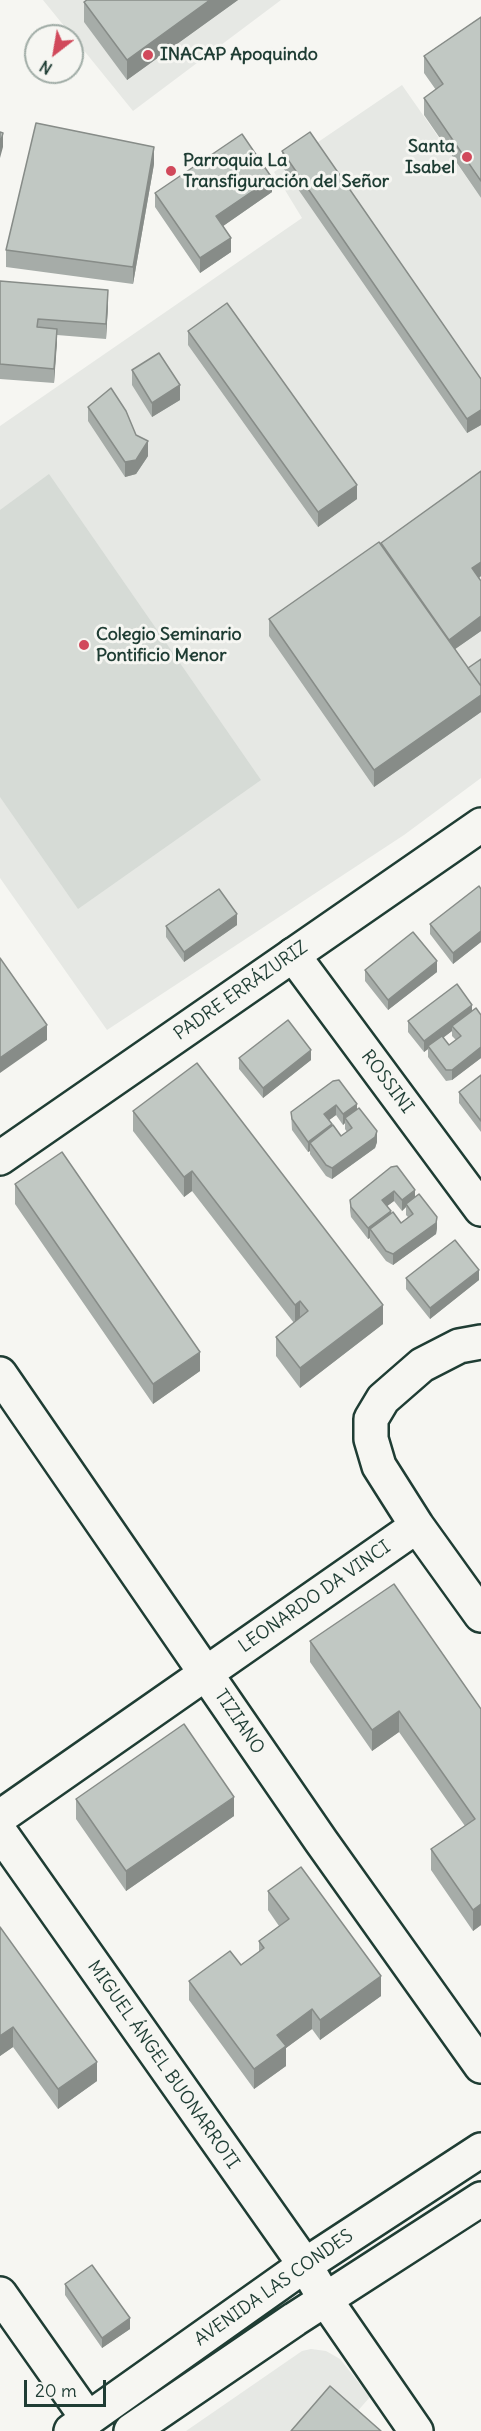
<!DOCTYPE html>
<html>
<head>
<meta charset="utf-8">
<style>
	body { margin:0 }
	#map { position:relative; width:481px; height:2431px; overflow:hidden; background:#f6f6f2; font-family:Delius,sans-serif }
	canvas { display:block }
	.north { position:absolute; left:24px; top:24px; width:60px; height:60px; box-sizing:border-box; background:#f6f6f2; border:2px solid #a0aca6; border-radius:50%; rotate:211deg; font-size:16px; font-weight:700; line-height:24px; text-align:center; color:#1f3d34 }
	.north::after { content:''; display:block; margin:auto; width:21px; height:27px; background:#d1495b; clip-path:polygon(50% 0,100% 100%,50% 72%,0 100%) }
	.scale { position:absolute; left:24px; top:2380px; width:82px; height:27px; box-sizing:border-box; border:3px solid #1f3d34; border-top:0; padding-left:8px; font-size:18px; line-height:21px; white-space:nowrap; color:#1f3d34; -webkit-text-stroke:4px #f6f6f2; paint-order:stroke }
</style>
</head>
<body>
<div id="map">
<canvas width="481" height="2431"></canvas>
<div class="north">N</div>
<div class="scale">20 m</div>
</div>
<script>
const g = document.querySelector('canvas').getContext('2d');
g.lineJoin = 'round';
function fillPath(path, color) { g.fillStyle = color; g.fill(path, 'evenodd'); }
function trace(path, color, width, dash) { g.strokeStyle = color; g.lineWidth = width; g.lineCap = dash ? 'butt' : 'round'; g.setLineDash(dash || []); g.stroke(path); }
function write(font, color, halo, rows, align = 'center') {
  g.font = font + ' Delius,sans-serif'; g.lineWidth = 6; g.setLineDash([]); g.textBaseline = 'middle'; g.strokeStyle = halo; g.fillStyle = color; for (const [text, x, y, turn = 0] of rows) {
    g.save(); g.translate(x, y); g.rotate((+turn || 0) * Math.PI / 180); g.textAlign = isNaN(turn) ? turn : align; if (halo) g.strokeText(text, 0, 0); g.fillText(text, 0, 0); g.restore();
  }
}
const built = new Path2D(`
	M43,0h238l-148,111z
	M402,85l79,113v580l-77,57 -297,195 -107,-152v-452l302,-208 -28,-46z
	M311,2349l15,2 14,8 30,38 -30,34h-154l116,-80z`);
const green = new Path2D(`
	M49,474l212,306 -183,129 -78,-112v-287z`);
const street = new Path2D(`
	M293,955l188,254
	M481,1342l-22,4 -37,19 -39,34 -12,20v20l8,27 38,60 64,89
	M0,1374l321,467 160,225
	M0,1817l417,-291
	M0,1832l305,433 20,34 91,132
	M0,2294l88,125`);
const secondary = new Path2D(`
	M0,1158l481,-333`);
const primary = new Path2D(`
	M71,2431l234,-166 176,-115
	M131,2431l164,-112 186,-120`);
const wall = new Path2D(`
	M87,0h151l-111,80 -43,-58v-20z
	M481,17v181l-57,-83v-17l12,-8 -12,-17v-17z
	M282,151l199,228v46l-14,8 -185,-267z
	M154,164l-21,120 -127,-17v-17z
	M272,192l-49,34 8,26 -31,21 -45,-66v-14z
	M0,281l108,24 -2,34 -49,-4 -3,48 -54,-4z
	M188,331l169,168 -39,28 -130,-182z
	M132,370l48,30 -28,17 -20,-32z
	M88,407l48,28 12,21 -12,18 -11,3 -37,-56z
	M481,471v105l-2,2 2,53 -26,18 13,19 13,-9v53l-107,75 -105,-151v-17l112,-76z
	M481,889v53l-28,22 -23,-30v-10z
	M237,925l-53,37 -18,-25v-11z
	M365,970l72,2 -49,38 -23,-29z
	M472,1011l9,4v43l-29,22 -6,1 -18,-24v-8l-4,3 -16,-20v-11zM452,1031v5l4,4 -7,5 -6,-7z
	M239,1058l72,2 -48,38 -24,-29z
	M481,1075v57l-22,-29v-11z
	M333,1081l24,29 20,32 -2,6 -43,31 -6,-3 -16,-22v-3l-2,1 -16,-22 -1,-18zM336,1115l7,10 2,-2v6l2,3 -6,4 -9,-10 -3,-6z
	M133,1111l250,213 -83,64 -24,-32v-19l18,-14 -102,-132 -8,6 -51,-66z
	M391,1167l24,30 22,31 -1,6 -43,31 -7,-4 -16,-21v-2l-2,1 -17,-22 -1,-7v-10zM394,1201l8,10 4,-4v8l2,2 -7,6 -10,-10 -4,-7z
	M15,1184l185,187 -47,33 -138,-200z
	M406,1278l73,2 -49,39 -24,-30z
	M310,1641l171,68v216l-8,6 -42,-61v-21l34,-23 -66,-94 -27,19 -62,-89z
	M76,1799l158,17 -108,75 -50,-72z
	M268,1891l113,105 -61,44 -8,-11 -26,19v18l-32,23 -65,-89v-19l52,-16 18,-13v-11l20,-15 -11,-16z
	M0,1927l97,154 -39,28 -45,-62 -13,9z
	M65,2284l65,45 -28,19 -37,-53z`);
const shadedWall = new Path2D(`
	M210,0h28l-111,80v-20z
	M3,133v14l-3,11v-14z
	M154,147v17l-21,120v-17z
	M272,178v14l-56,39v-15z
	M231,238v14l-31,21v-15z
	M108,290v15l-2,34v-15z
	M57,329v14l-3,40v-14z
	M180,385v15l-28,17v-14z
	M481,410v15l-14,8v-14z
	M148,441v15l-12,18 -11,3v-15z
	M357,485v14l-39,28v-15z
	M481,562v14l-9,7v-15z
	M481,616v15l-33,23v-14z
	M481,695v17l-107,75v-17z
	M237,914v11l-53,37v-10z
	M481,931v11l-28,22v-11z
	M437,961v11l-49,38v-10z
	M472,1005v11l-20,10v5l-23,17 -1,-2v3l-4,3v-11z
	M47,1025v15l-47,33v-15z
	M481,1047v11l-29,22v-10z
	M311,1050v10l-48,38v-10z
	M357,1104v11l-12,3v5l-2,2v-11z
	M336,1105v10l-12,9v-10z
	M332,1124v11l-22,8v8l-2,1v-10z
	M377,1131v11l-2,6 -43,31v-11z
	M192,1171v20l-8,6v-20z
	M415,1190v10l-9,4v3l-4,4v-11z
	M394,1191v10l-12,9v-10z
	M391,1211v10l-21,8v9l-2,1v-11z
	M437,1217v11l-1,6 -43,31v-11z
	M479,1270v10l-49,39v-11z
	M300,1301v20l-5,3v-19z
	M383,1305v19l-83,64v-20z
	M200,1352v19l-47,33v-20z
	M399,1711v21l-27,19v-21z
	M234,1797v19l-108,75v-20z
	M481,1904v21l-8,6v-21z
	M381,1976v20l-61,44v-20z
	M312,2009v20l-26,19v18l-32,23v-20l23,-34z
	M13,2027v20l-13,9v-20z
	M97,2062v19l-39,28v-20z
	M130,2318v11l-28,19v-10z`);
const building = new Path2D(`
	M87,0h123l-83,60 -43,-58z
	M481,17v164l-57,-83 19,-14 -19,-28z
	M36,123l118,24 -21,120 -127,-17z
	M0,132l3,1 -3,11z
	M310,132l171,247v31l-14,9 -185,-268z
	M242,134l30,44 -56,38 15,22 -31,20 -45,-65z
	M0,281l108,9 -2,34 -68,-5 -1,8 20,2 -3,40 -54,-5z
	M227,303l130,182 -39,27 -130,-181z
	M159,353l21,32 -28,18 -20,-33z
	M111,388l15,23 10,24 12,6 -12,19 -11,2 -37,-55z
	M481,471v91l-9,6 9,13v35l-32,24 -68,-97z
	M379,542l102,144v9l-107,75 -105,-151z
	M481,659v27l-13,-18z
	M479,886l2,3v42l-28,22 -23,-29z
	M219,889l18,25 -53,38 -18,-26z
	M413,932l24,29 -49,39 -23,-30z
	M0,958l47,67 -47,33z
	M457,984l15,21 -48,36 -16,-20z
	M476,1008l5,7v32l-29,23h-6l-18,-24 14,-10 7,9 12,-9 -9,-10z
	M288,1020l23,30 -48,38 -24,-30z
	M197,1063l186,242 -83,63 -24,-31 32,-26 -8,-10 -5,4 -103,-134 -8,6 -51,-66z
	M481,1075v46l-22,-29z
	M339,1080l18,24 -14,10 -7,-9 -12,9 8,10 -24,18 -16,-23 -1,-7 42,-31z
	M359,1108l18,23 -2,6 -43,31 -6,-3 -16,-22 23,-18 8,11 11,-8 -7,-10z
	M62,1152l138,200 -47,32 -138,-200z
	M397,1166l18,24 -13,10 -8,-9 -12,9 9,11 -23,17 -17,-21 -1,-7 41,-33z
	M419,1194l18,23 -1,6 -43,31 -7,-3 -16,-22 23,-17 8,11 12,-9 -7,-10z
	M455,1240l24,30 -49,38 -24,-30z
	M394,1584l87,125v195l-8,6 -42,-61 44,-30 -76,-108 -27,19 -62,-89z
	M184,1724l50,73 -108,74 -50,-72z
	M301,1867l80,109 -61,44 -8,-11 -35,26 9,11 -32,23 -65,-88 41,-30 11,14 23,-17 -5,-7 30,-22 -21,-28z
	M0,1927l97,135 -39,27 -45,-62 -13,9z
	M92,2265l38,53 -28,20 -37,-54z
	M330,2386l51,45h-90z`);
const markers = [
	[148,55,6,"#d1495b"],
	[467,157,6,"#d1495b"],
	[171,171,6,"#d1495b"],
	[84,645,6,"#d1495b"]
];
const poiNames = [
	["INACAP Apoquindo",160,55],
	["Santa",455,147,"right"],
	["Isabel",455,168,"right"],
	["Parroquia La",183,161],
	["Transfiguración del Señor",183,182],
	["Colegio Seminario",96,635],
	["Pontificio Menor",96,656]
];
const streetNames = [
	["PADRE ERRÁZURIZ",241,991,-35],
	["ROSSINI",387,1082,53],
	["LEONARDO DA VINCI",315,1597,-35],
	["TIZIANO",239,1722,56],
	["MIGUEL ÁNGEL BUONARROTI",163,2065,55],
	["AVENIDA LAS CONDES",274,2288,-35]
];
fillPath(built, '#e6e8e4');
fillPath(green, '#d6dbd6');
trace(street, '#1f3d34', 38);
trace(secondary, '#1f3d34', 38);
trace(primary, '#1f3d34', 38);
trace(street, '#f6f6f2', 33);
trace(secondary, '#f6f6f2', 33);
trace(primary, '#f6f6f2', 33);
fillPath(wall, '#a6aca8');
fillPath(shadedWall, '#878c88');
fillPath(building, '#c1c8c3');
trace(building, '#878c88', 1.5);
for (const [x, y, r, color] of markers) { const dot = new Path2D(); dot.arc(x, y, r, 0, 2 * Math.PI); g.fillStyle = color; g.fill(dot); trace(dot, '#f6f6f2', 2); }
write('bold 18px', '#1f3d34', '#f6f6f2', poiNames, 'left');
write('18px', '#1f3d34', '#f6f6f2', streetNames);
</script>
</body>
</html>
